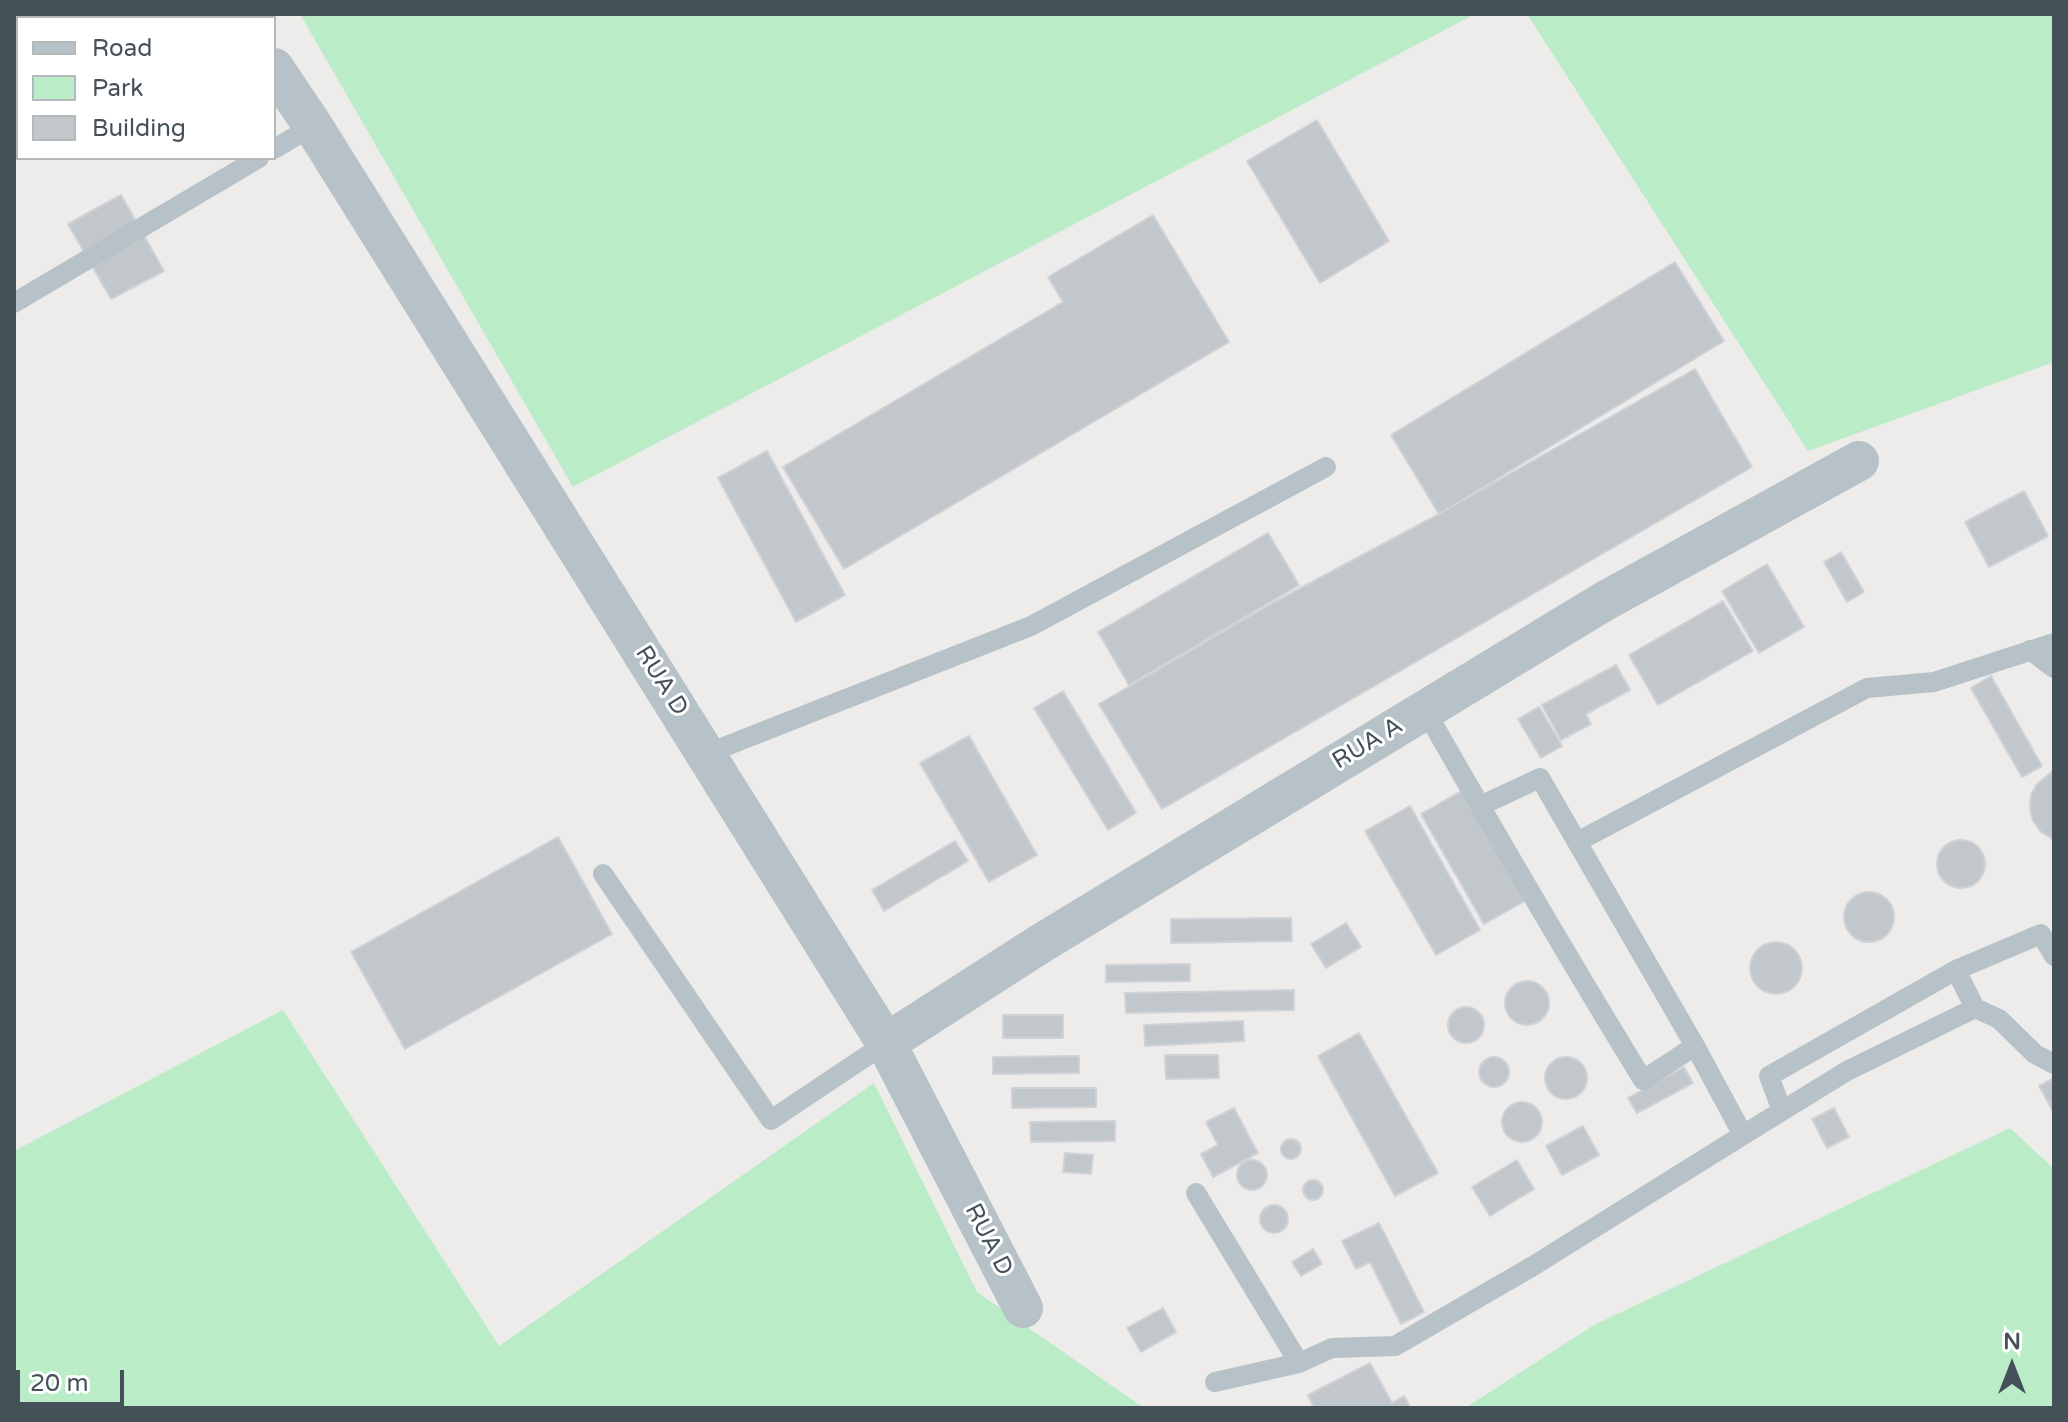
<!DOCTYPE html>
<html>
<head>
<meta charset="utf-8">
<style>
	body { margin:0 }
	#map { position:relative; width:2068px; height:1422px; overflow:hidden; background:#eeebeb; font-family:"Varela Round",sans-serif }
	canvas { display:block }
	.frame { position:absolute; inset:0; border:16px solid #445158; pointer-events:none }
	.legend { position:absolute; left:16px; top:16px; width:260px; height:144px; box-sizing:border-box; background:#fff; border:2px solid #b4b9bc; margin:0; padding:10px 14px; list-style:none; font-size:24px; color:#445158 }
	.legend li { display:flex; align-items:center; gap:16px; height:40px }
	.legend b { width:40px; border:2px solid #b4b9bc }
	.north { position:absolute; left:1972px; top:1326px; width:80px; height:80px; -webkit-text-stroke:6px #fff; paint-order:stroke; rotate:0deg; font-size:22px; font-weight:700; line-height:32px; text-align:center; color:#445158 }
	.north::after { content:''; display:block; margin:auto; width:28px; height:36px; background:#445158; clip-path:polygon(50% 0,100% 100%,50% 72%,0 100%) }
	.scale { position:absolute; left:16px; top:1370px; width:108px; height:36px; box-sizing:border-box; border:4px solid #445158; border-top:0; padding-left:10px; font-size:24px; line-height:28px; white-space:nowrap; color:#445158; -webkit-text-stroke:6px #fff; paint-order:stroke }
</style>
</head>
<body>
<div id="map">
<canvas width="2068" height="1422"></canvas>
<div class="frame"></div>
<ul class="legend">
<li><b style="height:10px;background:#b6c2c8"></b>Road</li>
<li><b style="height:22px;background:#b9ecc7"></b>Park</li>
<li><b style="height:22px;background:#c2c7cb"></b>Building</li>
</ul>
<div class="north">N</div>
<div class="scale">20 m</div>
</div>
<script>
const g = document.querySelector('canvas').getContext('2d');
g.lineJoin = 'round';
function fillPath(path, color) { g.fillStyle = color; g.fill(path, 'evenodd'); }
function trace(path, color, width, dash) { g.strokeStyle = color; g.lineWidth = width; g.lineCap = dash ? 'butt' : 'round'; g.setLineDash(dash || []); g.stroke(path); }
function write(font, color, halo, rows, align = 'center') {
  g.font = font + ' "Varela Round",sans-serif'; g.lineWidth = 6; g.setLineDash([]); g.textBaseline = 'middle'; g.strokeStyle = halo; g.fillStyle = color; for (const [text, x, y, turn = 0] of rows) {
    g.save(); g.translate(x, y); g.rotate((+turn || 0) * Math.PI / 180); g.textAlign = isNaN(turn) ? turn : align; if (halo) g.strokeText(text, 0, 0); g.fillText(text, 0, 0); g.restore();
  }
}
const green = new Path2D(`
	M300,14h1175l-902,473z
	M1527,14h527v348l-246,89z
	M283,1010l216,336 375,-263 103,209 167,116h-1130v-257z
	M2010,1128l44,41v239h-589l129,-83z`);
const building = new Path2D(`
	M1317,120l72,121 -69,42 -73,-122z
	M14,128l4,7v18l-4,3z
	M121,195l43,76 -53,28 -43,-75z
	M1153,215l76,127 -385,227 -61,-102 280,-165 -15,-25z
	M1675,262l49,79 -285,173 -48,-79z
	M1695,369l57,98 -590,342 -63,-105 170,-99 170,-91z
	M767,451l78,144 -49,27 -78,-144z
	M2024,491l24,45 -59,31 -24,-45z
	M1268,533l31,52 -170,100 -31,-53z
	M1841,552l23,40 -17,10 -23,-40z
	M1767,564l37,63 -45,26 -37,-62z
	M1723,601l30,50 -95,54 -29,-50z
	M1616,665l14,25 -44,24 5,10 -30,16 -19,-35z
	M1991,676l51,90 -20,11 -51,-89z
	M1063,691l73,122 -28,17 -74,-122z
	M1539,707l23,39 -21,12 -23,-39z
	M969,736l68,119 -48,27 -69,-119z
	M2054,770v70l-13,-8 -8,-11 -3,-13 1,-13 6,-11z
	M1463,790l62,111 -41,23 -63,-110z
	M1410,806l70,124 -44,25 -71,-124z
	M558,837l54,97 -207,115 -54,-97z
	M1937 864a24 24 0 1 1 48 0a24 24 0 1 1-48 0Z
	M955,841l13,20 -84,50 -12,-21z
	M1844 917a25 25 0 1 1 50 0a25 25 0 1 1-50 0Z
	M1291,918l1,23 -121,2v-24z
	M1346,923l15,24 -35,21 -15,-24z
	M1750 968a26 26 0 1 1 52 0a26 26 0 1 1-52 0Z
	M1190,964v17l-84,1v-17z
	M1505 1003a22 22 0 1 1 44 0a22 22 0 1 1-44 0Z
	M1294,990v20l-168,3 -1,-20z
	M1448 1025a18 18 0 1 1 36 0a18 18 0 1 1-36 0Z
	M1003,1015h60v23h-60z
	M1243,1021l1,20 -99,5 -1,-21z
	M1359,1033l79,140 -43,23 -77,-140z
	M1165,1055h53l1,23 -53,1z
	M1079,1056v17l-86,1v-17z
	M1545 1078a21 21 0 1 1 42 0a21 21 0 1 1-42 0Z
	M1479 1072a15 15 0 1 1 30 0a15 15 0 1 1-30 0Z
	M1684,1067l9,16 -56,30 -9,-15z
	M2054,1078v35l-15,-27z
	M1012,1088h84v19l-84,1z
	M1502 1122a20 20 0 1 1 40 0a20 20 0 1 1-40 0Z
	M1234,1108l24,45 -45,24 -12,-23 17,-9 -12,-23z
	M1834,1108l15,29 -22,11 -15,-29z
	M1115,1121v20l-84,1 -1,-20z
	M1583,1126l16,29 -37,20 -16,-29z
	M1281 1149a10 10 0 1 1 20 0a10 10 0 1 1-20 0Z
	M1065,1153l28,2 -2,19 -28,-2z
	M1237 1175a15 15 0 1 1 30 0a15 15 0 1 1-30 0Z
	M1517,1160l17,29 -44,27 -18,-29z
	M1303 1190a10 10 0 1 1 20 0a10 10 0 1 1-20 0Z
	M1260 1219a14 14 0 1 1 28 0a14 14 0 1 1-28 0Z
	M1379,1223l45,89 -23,12 -31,-62 -14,7 -14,-28z
	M1313,1249l9,15 -21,12 -9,-14z
	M1163,1308l13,24 -35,20 -14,-24z
	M1370,1363l22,40 12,-7 7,12h-97l-6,-13z`);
const lane = new Path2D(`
	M274,149l39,-23
	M14,303l245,-145
	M2030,650l24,18
	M1425,710c71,124 143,248 218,370l52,-34 -155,-268 -60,28
	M706,754l325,-128 295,-159
	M1577,842l290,-154 67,-6 120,-39
	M603,874l168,246 115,-77
	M1956,970l85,-36 13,22
	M1975,1008l24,11 36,35 19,10
	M1743,1135l104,-64 128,-63 -19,-38 -187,106 13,35
	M1196,1193l103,170
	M1215,1382l84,-19 33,-15 63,-2 138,-80 210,-131 -48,-89`);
const street = new Path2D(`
	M237,14l2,4
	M274,68l39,58 573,917 137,265
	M886,1043l154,-99 563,-342 256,-141`);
const streetNames = [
	["RUA D",661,681,58],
	["RUA A",1368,744,-31],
	["RUA D",988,1240,63]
];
fillPath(green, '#b9ecc7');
fillPath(building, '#c2c7cb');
trace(building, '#cfd2d7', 2);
trace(lane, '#b6c2c8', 20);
trace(street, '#b6c2c8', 40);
write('24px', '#445158', '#fff', streetNames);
</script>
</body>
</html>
